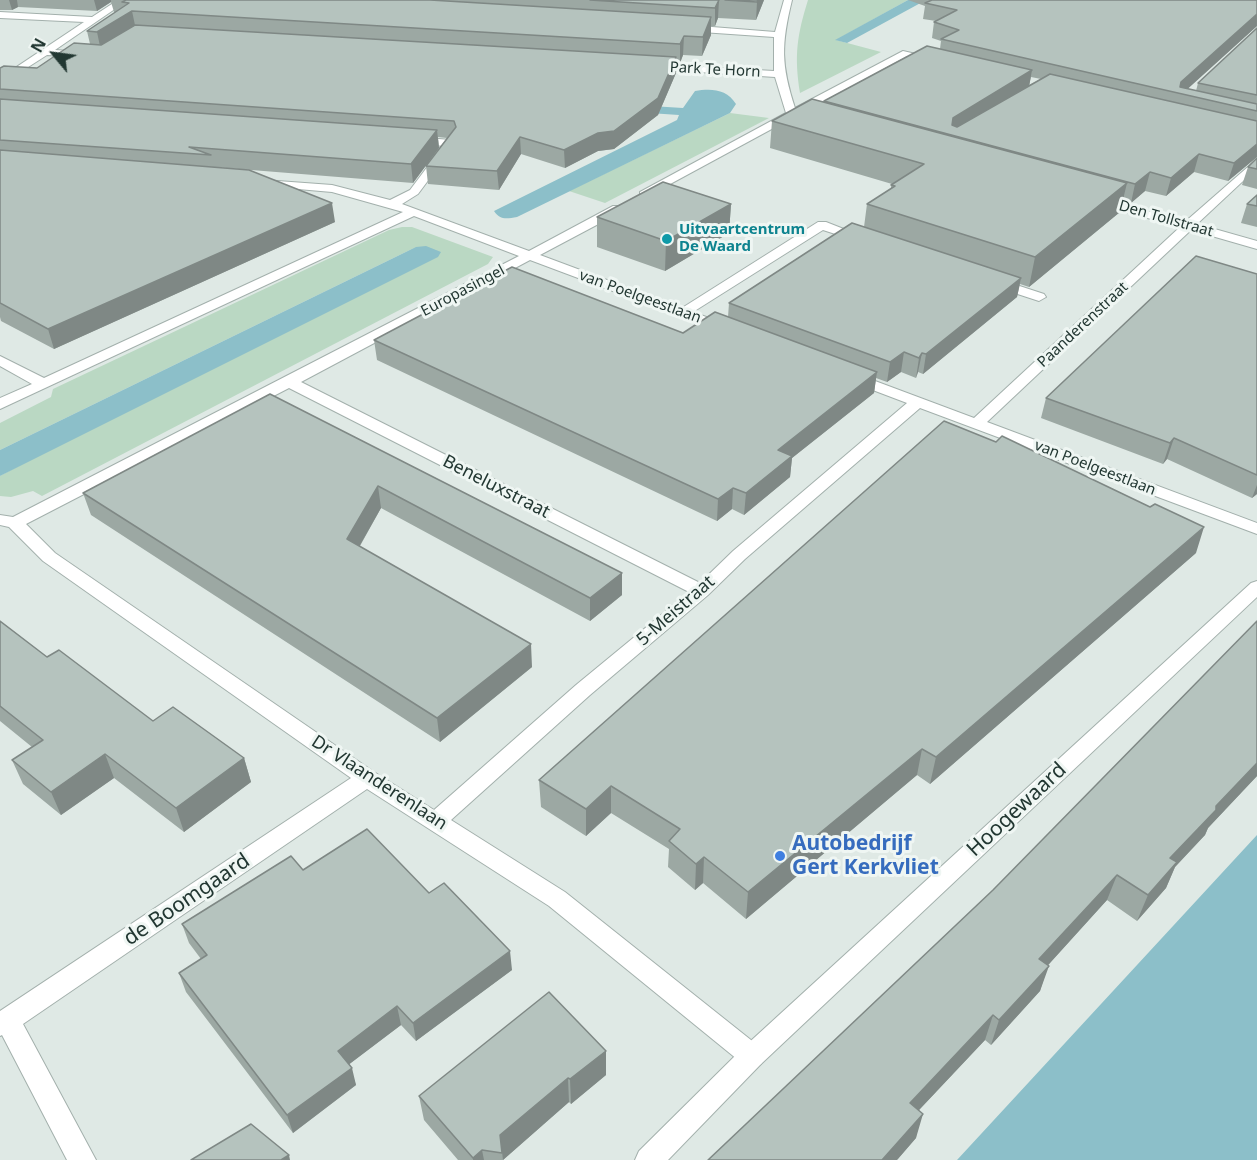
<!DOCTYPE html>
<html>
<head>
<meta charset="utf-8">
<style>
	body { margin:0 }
	#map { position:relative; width:1257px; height:1160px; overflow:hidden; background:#dfe9e5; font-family:"Noto Sans",sans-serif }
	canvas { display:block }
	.north { position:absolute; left:24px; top:24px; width:60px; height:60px; -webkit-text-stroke:4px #eff6f3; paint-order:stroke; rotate:299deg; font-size:16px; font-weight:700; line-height:24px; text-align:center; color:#223732 }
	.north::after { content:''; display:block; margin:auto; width:21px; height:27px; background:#223732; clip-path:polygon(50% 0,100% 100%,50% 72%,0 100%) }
</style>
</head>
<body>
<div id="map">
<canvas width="1257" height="1160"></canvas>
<div class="north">N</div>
</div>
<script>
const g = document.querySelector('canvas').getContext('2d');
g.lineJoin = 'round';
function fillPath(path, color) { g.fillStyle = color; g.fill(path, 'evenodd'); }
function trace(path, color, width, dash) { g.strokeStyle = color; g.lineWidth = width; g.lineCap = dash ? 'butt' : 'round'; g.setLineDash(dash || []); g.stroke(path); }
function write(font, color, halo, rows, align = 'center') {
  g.font = font + ' "Noto Sans",sans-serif'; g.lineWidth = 6; g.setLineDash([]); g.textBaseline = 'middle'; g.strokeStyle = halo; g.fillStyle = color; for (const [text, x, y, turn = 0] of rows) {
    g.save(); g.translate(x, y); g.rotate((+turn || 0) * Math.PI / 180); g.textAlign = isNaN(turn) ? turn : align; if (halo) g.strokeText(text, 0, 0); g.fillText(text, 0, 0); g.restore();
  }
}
const green = new Path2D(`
	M808,0h100l-72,40 45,12 -81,41c-6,-37 -3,-58 8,-93z
	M730,113l39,5 -164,85 -36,-12z
	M402,227h10l81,30 -5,7 -446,232 -9,-5 -22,6 -11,-1v-20l416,-229 -416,203v-27l51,-26 2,-8 336,-159z`);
const water = new Path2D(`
	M908,0h18l-79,43 -12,-3z
	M59,69l624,39 12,-17c16,-3 32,-2 41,13l-6,9 -213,104c-11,2 -17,3 -23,-6l183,-91 2,-5 -630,-42z
	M426,246l15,6 -3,5 -438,219v-26l416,-203z
	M1257,835v325h-300z`);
const minor = new Path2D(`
	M118,0h10l-73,50 29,2 3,1v4l-40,-2 -47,30v-7l84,-56 -84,-4v-6l92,5z
	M784,0h8c-11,45 -11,65 3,108l108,-57 39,9 -5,3 -30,-7 -107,58 6,2v4l-14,-2 -144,78h-8v-4l146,-79 -11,-36 -122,-8 -5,-3 2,-2 124,7v-34l-87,-6 -5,-3 5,-3 88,7z
	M414,137l37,3 5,3 -38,51 -16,10 127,47 84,-45h8v6l-81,43 142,53 136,-86h8l43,17 -6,4 -40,-13 -130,82 37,14v6l-5,1 -195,-73 -229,122 399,201 33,-32 174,-148 -58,-22 -2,-3 2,-3h10l115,43 206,-191 -87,-24v-6l93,24 71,-62v9l-60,56 60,17v8l-66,-19 -204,192 270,101v11l-337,-126 -175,151 -37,36 -118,100 -139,125 114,72 196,156 4,8 -4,8 -9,4 -9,-4 -194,-158 -182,-117 -344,235 73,136h-29l-65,-125 -2,1v-25l351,-233 -308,-217 -34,-34 -9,-2v-10l13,2 506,-261 -105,-40 -414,193v-11l32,-14 -32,-18v-10l44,22 359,-166 -71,-20 -68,-6 -6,-3 6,-3 68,5 58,15 20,-10 33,-44 -33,-4 -1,-2zM289,388l400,204 -113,93 -142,125 -60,-38 -319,-219 -29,-29z
	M995,278l49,16 2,3 -7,4 -49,-16v-6z`);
const tertiary = new Path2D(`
	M1257,581v16l-496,467 -93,96h-33l4,-9 104,-103 508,-465z`);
const wall = new Path2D(`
	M0,0h764l-8,20 -38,-2 -3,8h-4v9l-9,21 -19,-1 -3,8h-4v10l-18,42 -44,34 -16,2 -33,17 -44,-14 -22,36 -71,-6 -2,-18 21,-28 -9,-1 1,11 -26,35 -199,-16 121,55 -281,127 -53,-28 -1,-4v-249h37l53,-24 -3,-13 28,-19h-1l-3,-10 -14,9 -79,-4 -6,3h-12z
	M908,0h349v26l-70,63 9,2 2,-8 59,-55v129l-29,24 -34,-9 -28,24 -21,-5 -14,12 -8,-3 -3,12 -91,75 -9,-3 -3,13 -94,77 -5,-2 -2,6 -15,-6 -14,10 -11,-4 -2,15 -82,65 -2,19 -46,38 -12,-6 -15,12 -340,-161 -3,-20 309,-7 45,-16 1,-14 135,-76 3,-23 24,-15v-4l1,-1 -122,-36 2,-27 52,-19v-1l116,-52 1,-8 -9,-3 2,-16 2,-1 -13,-2 2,-13zM1031,77l10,2 -12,6z
	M1257,158v31l-15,-4 6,-18z
	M1257,195v32l-16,-4 6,-19z
	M731,204l-2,29 -64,38 -68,-24v-30z
	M1257,274v220l-5,4 -85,-39 -4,5 -122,-46 5,-20z
	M270,394l352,179v22l-32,26 -209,-113 -21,38 172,121 -92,75 -349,-227 -8,-22z
	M1196,553l-266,231 -13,-9 -171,144 -43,-36 -8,7 -27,-23 1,-18 -58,-36 -25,23 -45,-29 -2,-27z
	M0,621l47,36 106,64 91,37 7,24 -67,50 -70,-54 -53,37 -38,-31 -11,-24 20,-13 -32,-26z
	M1257,621v155l-49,52 -3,7 -30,32 -9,21 -29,33 -30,-21 -59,65 -8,26 -49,54 -6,-5 -66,70 -3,28 -19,22 96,-270z
	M303,870l126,23 83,77 -96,71 -15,-16 -52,39 7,21 -63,48 -107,-141 -7,-19 22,-14 -12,-16 -7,-19z
	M606,1051v24l-35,29 -2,-2 -66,58h-45l-34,-40 -5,-24z`);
const shadedWall = new Path2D(`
	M9,0h8l1,7 -6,3z
	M94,0h17v2l-14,9z
	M719,0l-1,18 -3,8v-18z
	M758,0h6l-8,20 1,-18z
	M132,11l4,19 -35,21 -4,-19z
	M1257,14v12l-75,68 -4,-1 3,-11z
	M711,17v18l-9,21 1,-19z
	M684,36l-1,19 -3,8v-19z
	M676,57v16l-18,42 -44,34 -16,2 -33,17 -1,-18 34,-17z
	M1032,70l-3,17 -79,48 3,-17z
	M437,130l2,18 -26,35 -2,-19z
	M520,137l1,17 -22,36 -2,-19z
	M1257,144v13l-29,24 6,-18z
	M1199,154l-5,18 -28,24 5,-18z
	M1150,172l-5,19 -14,12 4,-19z
	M1127,183l-7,29 -91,75 6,-30z
	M332,203l3,19 -281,127 -6,-20z
	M731,204l-2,29 -64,38 1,-30z
	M1021,278l-4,19 -94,77 3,-20z
	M904,352l-3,20 -14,10 3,-20z
	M922,353l-4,19 -2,6 3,-20z
	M877,372l-3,21 -82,65 -2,19 -46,38 2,-22 32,-43z
	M1174,438l-7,21 -4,5 7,-21z
	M1257,485v9l-5,4z
	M378,486l3,22 -30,53 -4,-22z
	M733,488l-1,21 -15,12 1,-22z
	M1204,527l-8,26 -266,231 6,-27z
	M622,573v22l-32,26v-23z
	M531,644l1,23 -92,75 -3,-24z
	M922,749l-5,26 -171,144 2,-27z
	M105,754l9,24 -53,37 -10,-23z
	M244,758l7,24 -67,50 -8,-24z
	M1257,763v13l-49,52 -3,7 -30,32 -9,21 -29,33 11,-26 22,-37 46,-52z
	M611,786v27l-25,23v-27z
	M704,857l-1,26 -8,7 1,-26z
	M1117,875l-10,25 -76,84 8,-25z
	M510,951l2,19 -96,71 -3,-18z
	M1049,966l-9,25 -49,54 8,-25z
	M397,1006l4,19 -58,44 -5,-18z
	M993,1015l-8,25 -82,87 7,-24z
	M606,1051v24l-35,29 -1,-25z
	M352,1068l4,17 -63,48 -6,-18z
	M568,1078l1,24 -66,58 -3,-25z
	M923,1114l-7,24 -19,22h-15z
	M482,1150l2,10h-11v-2z
	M289,1155l1,5h-9z`);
const building = new Path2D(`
	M126,0h304l281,17 -8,20 -19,-1 -4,8 -548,-33 -35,21 -10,-1 42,-28 -7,-1z
	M590,0h129l-4,8z
	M725,0h33l-1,2z
	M932,0h325v14l-76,68 -1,5 77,17v7l-316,-72 18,-9 -25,-8 23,-12 -32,-7z
	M135,25l541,32 -18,41 -44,33 -16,2 -34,17 -44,-13 -23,34 -71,-5 30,-39 -2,-6 -454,-32v-21l4,-2 33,2 37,-25 27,2z
	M1257,28v67l-59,-12z
	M927,46l105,24 -79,48 -1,7 5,2 93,-53 207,47v23l-23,19 -35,-9 -28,24 -21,-6 -15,12 -311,-83z
	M0,99l437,31 -26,34 -222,-17 22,8 -211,-15z
	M812,99l315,84 -92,74 -168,-53 28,-18 -4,-1 33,-21 -152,-43z
	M0,150l249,20 83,33 -284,126 -48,-26z
	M1257,158v11l-9,-2z
	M663,182l68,22 -65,37 -69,-24z
	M1257,195v11l-10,-2z
	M852,223l169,55 -95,76 -4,-1 -3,5 -15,-6 -14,10 -161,-59z
	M1196,256l61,18v201l-83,-37 -4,5 -124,-45z
	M512,267l171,66 32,-21 162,60 -99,78 14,6 -46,37 -13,-5 -15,11 -344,-159z
	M270,394l352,179 -32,25 -212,-112 -31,53 184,105 -94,74 -354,-225z
	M944,421l52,21 6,-6 148,71 5,-3 49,23 -268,230 -14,-8 -174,143 -44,-35 -8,7 -27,-23 11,-12 -69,-43 -25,23 -47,-29z
	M0,621l47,36 12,-7 94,71 20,-14 71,51 -68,50 -71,-54 -54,38 -39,-32 31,-20 -43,-34z
	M1257,621v142l-41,43v4l-46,48 7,4 -29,33 -31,-20 -78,84 10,7 -50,54 -6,-5 -83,88 13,11 -41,46h-174l285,-270z
	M367,829l62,64 15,-10 66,68 -97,72 -16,-17 -59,45 14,17 -65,47 -108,-142 28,-18 -25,-31 109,-68 12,14z
	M549,992l57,59 -36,28 -2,-1 -68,57 2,18 -20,-3 -9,8 -54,-62z
	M251,1124l38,31 -8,5h-90z`);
const markers = [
	[667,239,6,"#0f9aa8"],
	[780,856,6,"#3f7fe0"]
];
const farStreetnames = [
	["Park Te Horn",715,70,3],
	["Den Tollstraat",1166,219,16],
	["Europasingel",463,291,-28],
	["van Poelgeestlaan",640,297,20],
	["Paanderenstraat",1083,325,-43],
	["van Poelgeestlaan",1095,468,21]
];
const farCulturenames = [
	["Uitvaartcentrum",679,230],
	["De Waard",679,247]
];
const streetNames = [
	["Beneluxstraat",496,487,27],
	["5-Meistraat",676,611,-41],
	["Dr Vlaanderenlaan",379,783,33]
];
const nearStreetnames = [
	["Hoogewaard",1017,810,-43],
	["de Boomgaard",187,900,-34]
];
const nearShopnames = [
	["Autobedrijf",792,844],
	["Gert Kerkvliet",792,868]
];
fillPath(green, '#bad8c3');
fillPath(water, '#8cbfc9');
trace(minor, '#a3b0ac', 2);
trace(tertiary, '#a3b0ac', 2);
fillPath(minor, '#fff');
fillPath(tertiary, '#fff');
fillPath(wall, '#9ca8a3');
fillPath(shadedWall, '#7f8885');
fillPath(building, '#b5c3be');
trace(building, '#7f8885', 1.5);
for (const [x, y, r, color] of markers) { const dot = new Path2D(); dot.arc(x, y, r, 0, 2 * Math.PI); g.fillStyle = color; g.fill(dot); trace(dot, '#eff6f3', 2); }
write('15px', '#223732', '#eff6f3', farStreetnames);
write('bold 15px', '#0d838f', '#eff6f3', farCulturenames, 'left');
write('18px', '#223732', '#eff6f3', streetNames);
write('21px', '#223732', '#eff6f3', nearStreetnames);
write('bold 21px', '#366cbe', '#eff6f3', nearShopnames, 'left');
</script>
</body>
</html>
